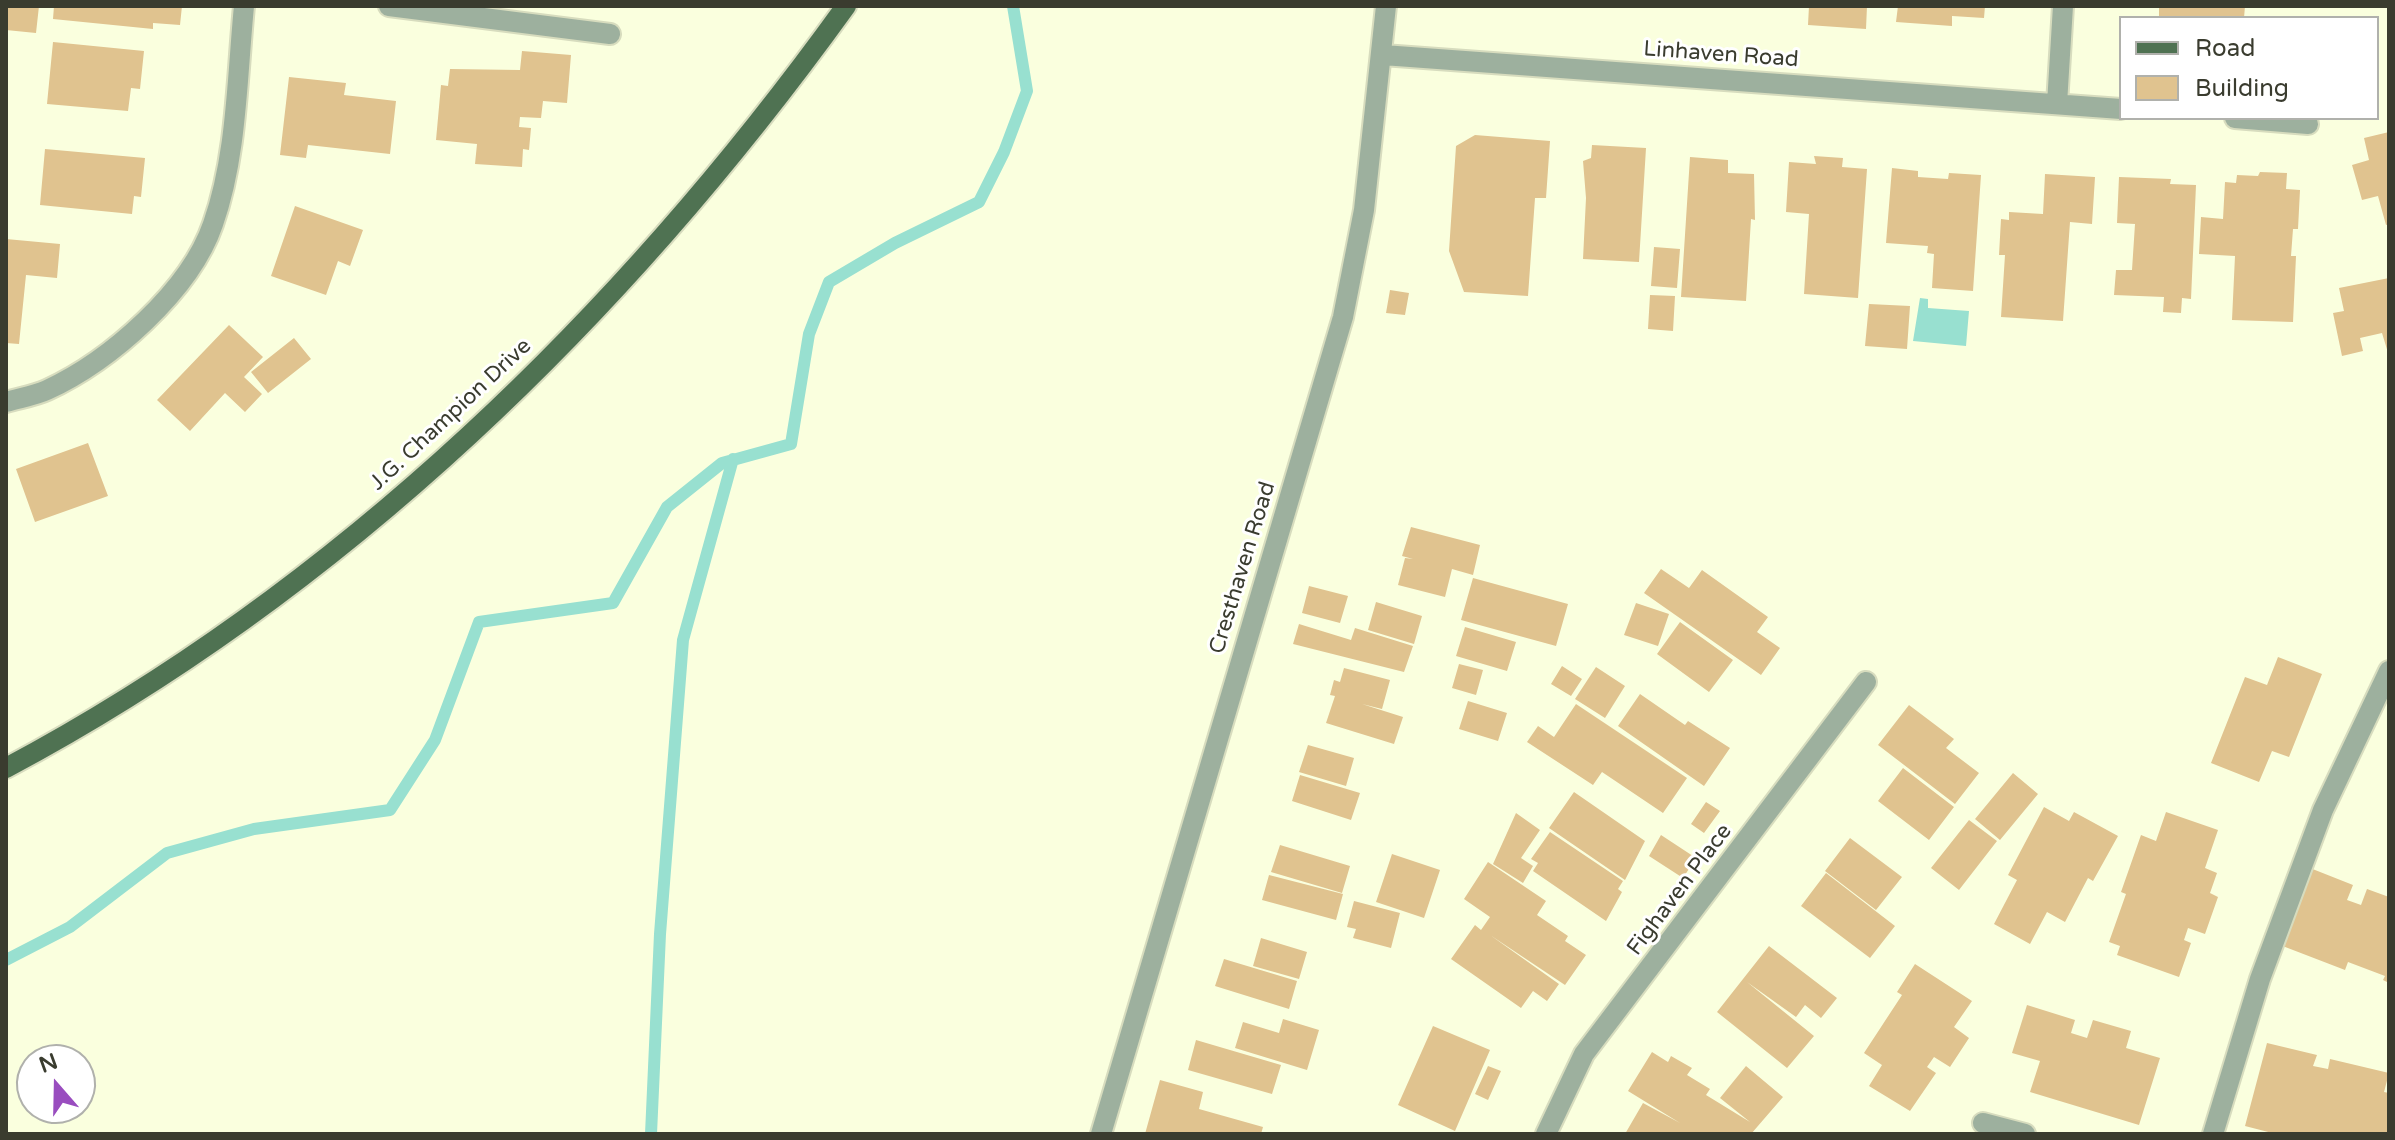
<!DOCTYPE html>
<html>
<head>
<meta charset="utf-8">
<style>
	body { margin:0 }
	#map { position:relative; width:2395px; height:1140px; overflow:hidden; background:#faffde; font-family:"Varela Round",sans-serif }
	canvas { display:block }
	.frame { position:absolute; inset:0; border:8px solid #3a3c2f; pointer-events:none }
	.legend { position:absolute; left:2119px; top:16px; width:260px; height:104px; box-sizing:border-box; background:#fff; border:2px solid #b0b1ac; margin:0; padding:10px 14px; list-style:none; font-size:24px; color:#3a3c2f }
	.legend li { display:flex; align-items:center; gap:16px; height:40px }
	.legend b { width:40px; border:2px solid #b0b1ac }
	.north { position:absolute; left:16px; top:1044px; width:80px; height:80px; box-sizing:border-box; background:#fff; border:2px solid #b0b1ac; border-radius:50%; rotate:340deg; font-size:22px; font-weight:700; line-height:32px; text-align:center; color:#3a3c2f }
	.north::after { content:''; display:block; margin:auto; width:28px; height:36px; background:#994dbf; clip-path:polygon(50% 0,100% 100%,50% 72%,0 100%) }
</style>
</head>
<body>
<div id="map">
<canvas width="2395" height="1140"></canvas>
<div class="frame"></div>
<ul class="legend">
<li><b style="height:10px;background:#4f7252"></b>Road</li>
<li><b style="height:22px;background:#e0c38f"></b>Building</li>
</ul>
<div class="north">N</div>
</div>
<script>
const g = document.querySelector('canvas').getContext('2d');
g.lineJoin = 'round';
function fillPath(path, color) { g.fillStyle = color; g.fill(path, 'evenodd'); }
function trace(path, color, width, dash) { g.strokeStyle = color; g.lineWidth = width; g.lineCap = dash ? 'butt' : 'round'; g.setLineDash(dash || []); g.stroke(path); }
function write(font, color, halo, rows, align = 'center') {
  g.font = font + ' "Varela Round",sans-serif'; g.lineWidth = 6; g.setLineDash([]); g.textBaseline = 'middle'; g.strokeStyle = halo; g.fillStyle = color; for (const [text, x, y, turn = 0] of rows) {
    g.save(); g.translate(x, y); g.rotate((+turn || 0) * Math.PI / 180); g.textAlign = isNaN(turn) ? turn : align; if (halo) g.strokeText(text, 0, 0); g.fillText(text, 0, 0); g.restore();
  }
}
const water = new Path2D(`
	M1920,298l8,1v9l41,3 -3,35 -53,-5z`);
const stream = new Path2D(`
	M6,960l64,-33 97,-74 87,-24 136,-19 45,-70 44,-118 134,-19 54,-96 55,-44 69,-19 18,-110 20,-52 66,-39 84,-41 25,-50 23,-61 -14,-85
	M651,1134l9,-200 23,-294 50,-181`);
const building = new Path2D(`
	M6,6h33l-3,27 -30,-3z
	M54,6h128l-2,19 -27,-2v6l-100,-10z
	M1809,6h58l-1,23 -58,-4z
	M1898,6h87l-1,12 -32,-2v10l-56,-4z
	M2159,6h86l-1,12h-85z
	M53,42l91,9 -4,38 -9,-1 -3,23 -81,-7z
	M522,51l49,4 -4,48 -24,-2 -2,17 -21,-1 -1,10 12,1 -2,22 -6,-1 -1,18 -47,-3 2,-20 -41,-4 5,-55 7,1 2,-17 70,1z
	M289,77l57,6 -2,12 52,6 -6,53 -82,-9 -2,13 -26,-3z
	M2389,132v92l-3,1 -8,-29 -16,4 -10,-35 17,-5 -5,-22z
	M1475,135l75,6 -4,57h-11l-7,98 -64,-4 -15,-41 7,-105z
	M1592,145l54,3 -7,114 -56,-3 3,-61 -3,-37 8,-3z
	M45,149l100,9 -4,39 -7,-1 -2,18 -92,-9z
	M1814,156l29,2 -1,9 25,2 -9,129 -54,-4 5,-80 -23,-2 3,-50 27,2z
	M1690,157l38,3v13l26,1 1,46 -4,-1 -5,82 -65,-4z
	M1892,168l26,3v6l30,2 1,-6 32,2 -8,116 -41,-3 2,-34 -7,-1 1,-7 -42,-3z
	M2260,172l27,1 -1,16 14,1 -2,39h-5l-2,27h5l-3,66 -61,-2 3,-64 -36,-2 2,-37 22,2 2,-37 11,1 1,-8 21,1z
	M2045,174l50,3 -3,47 -22,-2 -7,99 -62,-4 4,-62h-6l2,-36 8,1v-8l34,2z
	M2119,177l52,2 -1,5 26,1 -5,114 -9,-1 -1,15 -18,-1 1,-15 -50,-2 2,-25h16l3,-46 -18,-1z
	M295,206l68,24 -13,36 -12,-5 -12,34 -55,-19z
	M6,239l54,5 -3,34 -31,-3 -7,69 -13,-1z
	M1654,247l26,2 -3,39 -26,-2z
	M2389,278v78l-7,-23 -22,5 3,13 -21,5 -9,-43 11,-2 -5,-23z
	M1390,290l19,3 -4,22 -19,-2z
	M1650,295l25,1 -2,35 -25,-2z
	M1869,304l41,2 -3,43 -42,-3z
	M229,325l34,32 -19,20 18,17 -17,18 -20,-19 -35,38 -33,-31z
	M294,338l17,21 -43,34 -17,-21z
	M88,443l20,53 -73,26 -19,-53z
	M1411,527l69,18 -7,30 -21,-6 -7,28 -47,-12 7,-27 8,1 -11,-3z
	M1661,569l28,19 13,-18 66,47 -11,15 23,16 -19,27 -117,-82z
	M1473,578l95,26 -12,42 -95,-26z
	M1309,586l39,10 -8,27 -38,-10z
	M1376,602l46,14 -8,28 -46,-14z
	M1636,603l33,11 -11,32 -34,-11z
	M1680,622l53,38 -24,32 -52,-38z
	M1299,624l52,16 4,-12 58,18 -9,26 -111,-28z
	M1465,627l51,15 -9,29 -51,-15z
	M2278,657l44,17 -33,83 -17,-6 -13,31 -48,-19 34,-86 22,8z
	M1459,664l24,6 -7,25 -24,-7z
	M1562,666l20,13 -11,17 -20,-12z
	M1596,667l29,19 -20,32 -30,-19z
	M1344,668l46,12 -8,29 -20,-5 41,13 -9,27 -68,-21 9,-27 -5,-1 4,-15 6,2z
	M1640,694l45,31 3,-4 42,27 -26,38 -86,-60z
	M1468,701l39,12 -9,28 -39,-12z
	M1576,704l111,74 -24,35 -61,-41 -9,13 -66,-43 11,-16 16,11z
	M1909,705l45,34 -8,9 33,25 -24,31 -77,-59z
	M1308,745l46,13 -8,28 -47,-14z
	M1903,768l51,39 -25,33 -51,-39z
	M2013,773l25,21 -38,46 -25,-21z
	M1300,775l60,18 -9,27 -59,-19z
	M1574,792l71,49 -20,39 -76,-52z
	M1706,802l14,9 -16,22 -13,-9z
	M2044,807l25,14 5,-9 44,24 -25,45 -5,-3 -23,44 -18,-10 -17,32 -36,-20 23,-44 -9,-5z
	M2166,812l52,18 -13,38 12,5 -7,20 8,4 -13,37 -17,-6 -4,12 7,3 -12,34 -62,-22 3,-9 -11,-4 17,-48 -5,-2 20,-57 15,6z
	M1516,813l24,17 -19,28 12,8 -10,17 -30,-19z
	M1969,820l28,21 -38,49 -28,-22z
	M1550,832l73,49 -5,8 4,3 -16,29 -73,-50 5,-8 -7,-4z
	M1661,835l35,23 -13,20 -34,-22z
	M1850,838l52,39 -26,33 -51,-39z
	M1280,845l70,21 -8,27 -71,-21z
	M1392,854l48,16 -16,48 -48,-16z
	M1488,862l58,39 -9,14 31,21 -3,5 21,14 -21,30 -75,-50 69,49 -12,17 -14,-10 -12,17 -70,-49 24,-34 6,5 9,-13 -26,-18z
	M2310,868l43,17 -6,15 14,5 6,-16 22,8v86l-6,-3 2,-4 -37,-14 -3,8 -65,-25z
	M1826,873l69,53 -25,32 -69,-52z
	M1269,875l74,19 -7,26 -74,-20z
	M1354,901l46,12 -9,35 -38,-10 3,-9 -9,-2z
	M1261,938l46,14 -8,27 -46,-13z
	M1769,946l68,52 -16,20 -16,-13 -9,12 -49,-35 67,54 -27,32 -70,-56z
	M1224,959l73,22 -8,28 -74,-23z
	M1915,964l57,37 -18,26 15,11 -19,29 -16,-10 -7,10 9,6 -26,38 -41,-25 13,-21 -18,-12 38,-58 -5,-3z
	M2027,1005l48,15 -4,13 16,5 6,-18 38,11 -5,17 34,10 -21,67 -109,-33 10,-31 -28,-8z
	M1283,1019l36,11 -12,40 -72,-22 8,-26 36,11z
	M1433,1026l57,24 -35,81 -57,-26z
	M1196,1040l85,25 -9,29 -84,-24z
	M2267,1043l50,12 -4,11 15,3 2,-10 59,14 -5,19 5,1v41h-113l-31,-8z
	M1652,1052l16,10 3,-6 21,12 -5,7 23,14 -4,6 44,27 -30,-24 26,-32 37,31 -32,37h-126l18,-31 37,20 -52,-32z
	M1488,1066l13,5 -13,29 -13,-6z
	M1160,1080l43,12 -4,17 64,18 -2,7h-116z`);
const minor = new Path2D(`
	M389,6l221,28
	M1383,55l738,54
	M2057,104l6,-98
	M2235,118l73,6
	M6,402c13,-4 28,-6 41,-12 63,-29 143,-99 166,-166 24,-68 24,-147 31,-218
	M1983,1123l42,11
	M1101,1134l242,-817 21,-107 22,-204
	M1546,1134l38,-80 282,-372
	M2213,1134l47,-155 63,-169 66,-139`);
const major = new Path2D(`
	M6,768c338,-180 618,-454 840,-762`);
const streetNames = [
	["Linhaven Road",1721,55,4],
	["J.G. Champion Drive",451,415,-43],
	["Cresthaven Road",1243,568,-73],
	["Fighaven Place",1680,890,-53]
];
fillPath(water, '#98e0d0');
trace(stream, '#98e0d0', 12);
fillPath(building, '#e0c38f');
trace(minor, '#d7dcbe', 24);
trace(major, '#d7dcbe', 24);
trace(minor, '#9db09e', 20);
trace(major, '#4f7252', 20);
write('22px', '#3a3c2f', '#fff', streetNames);
</script>
</body>
</html>
